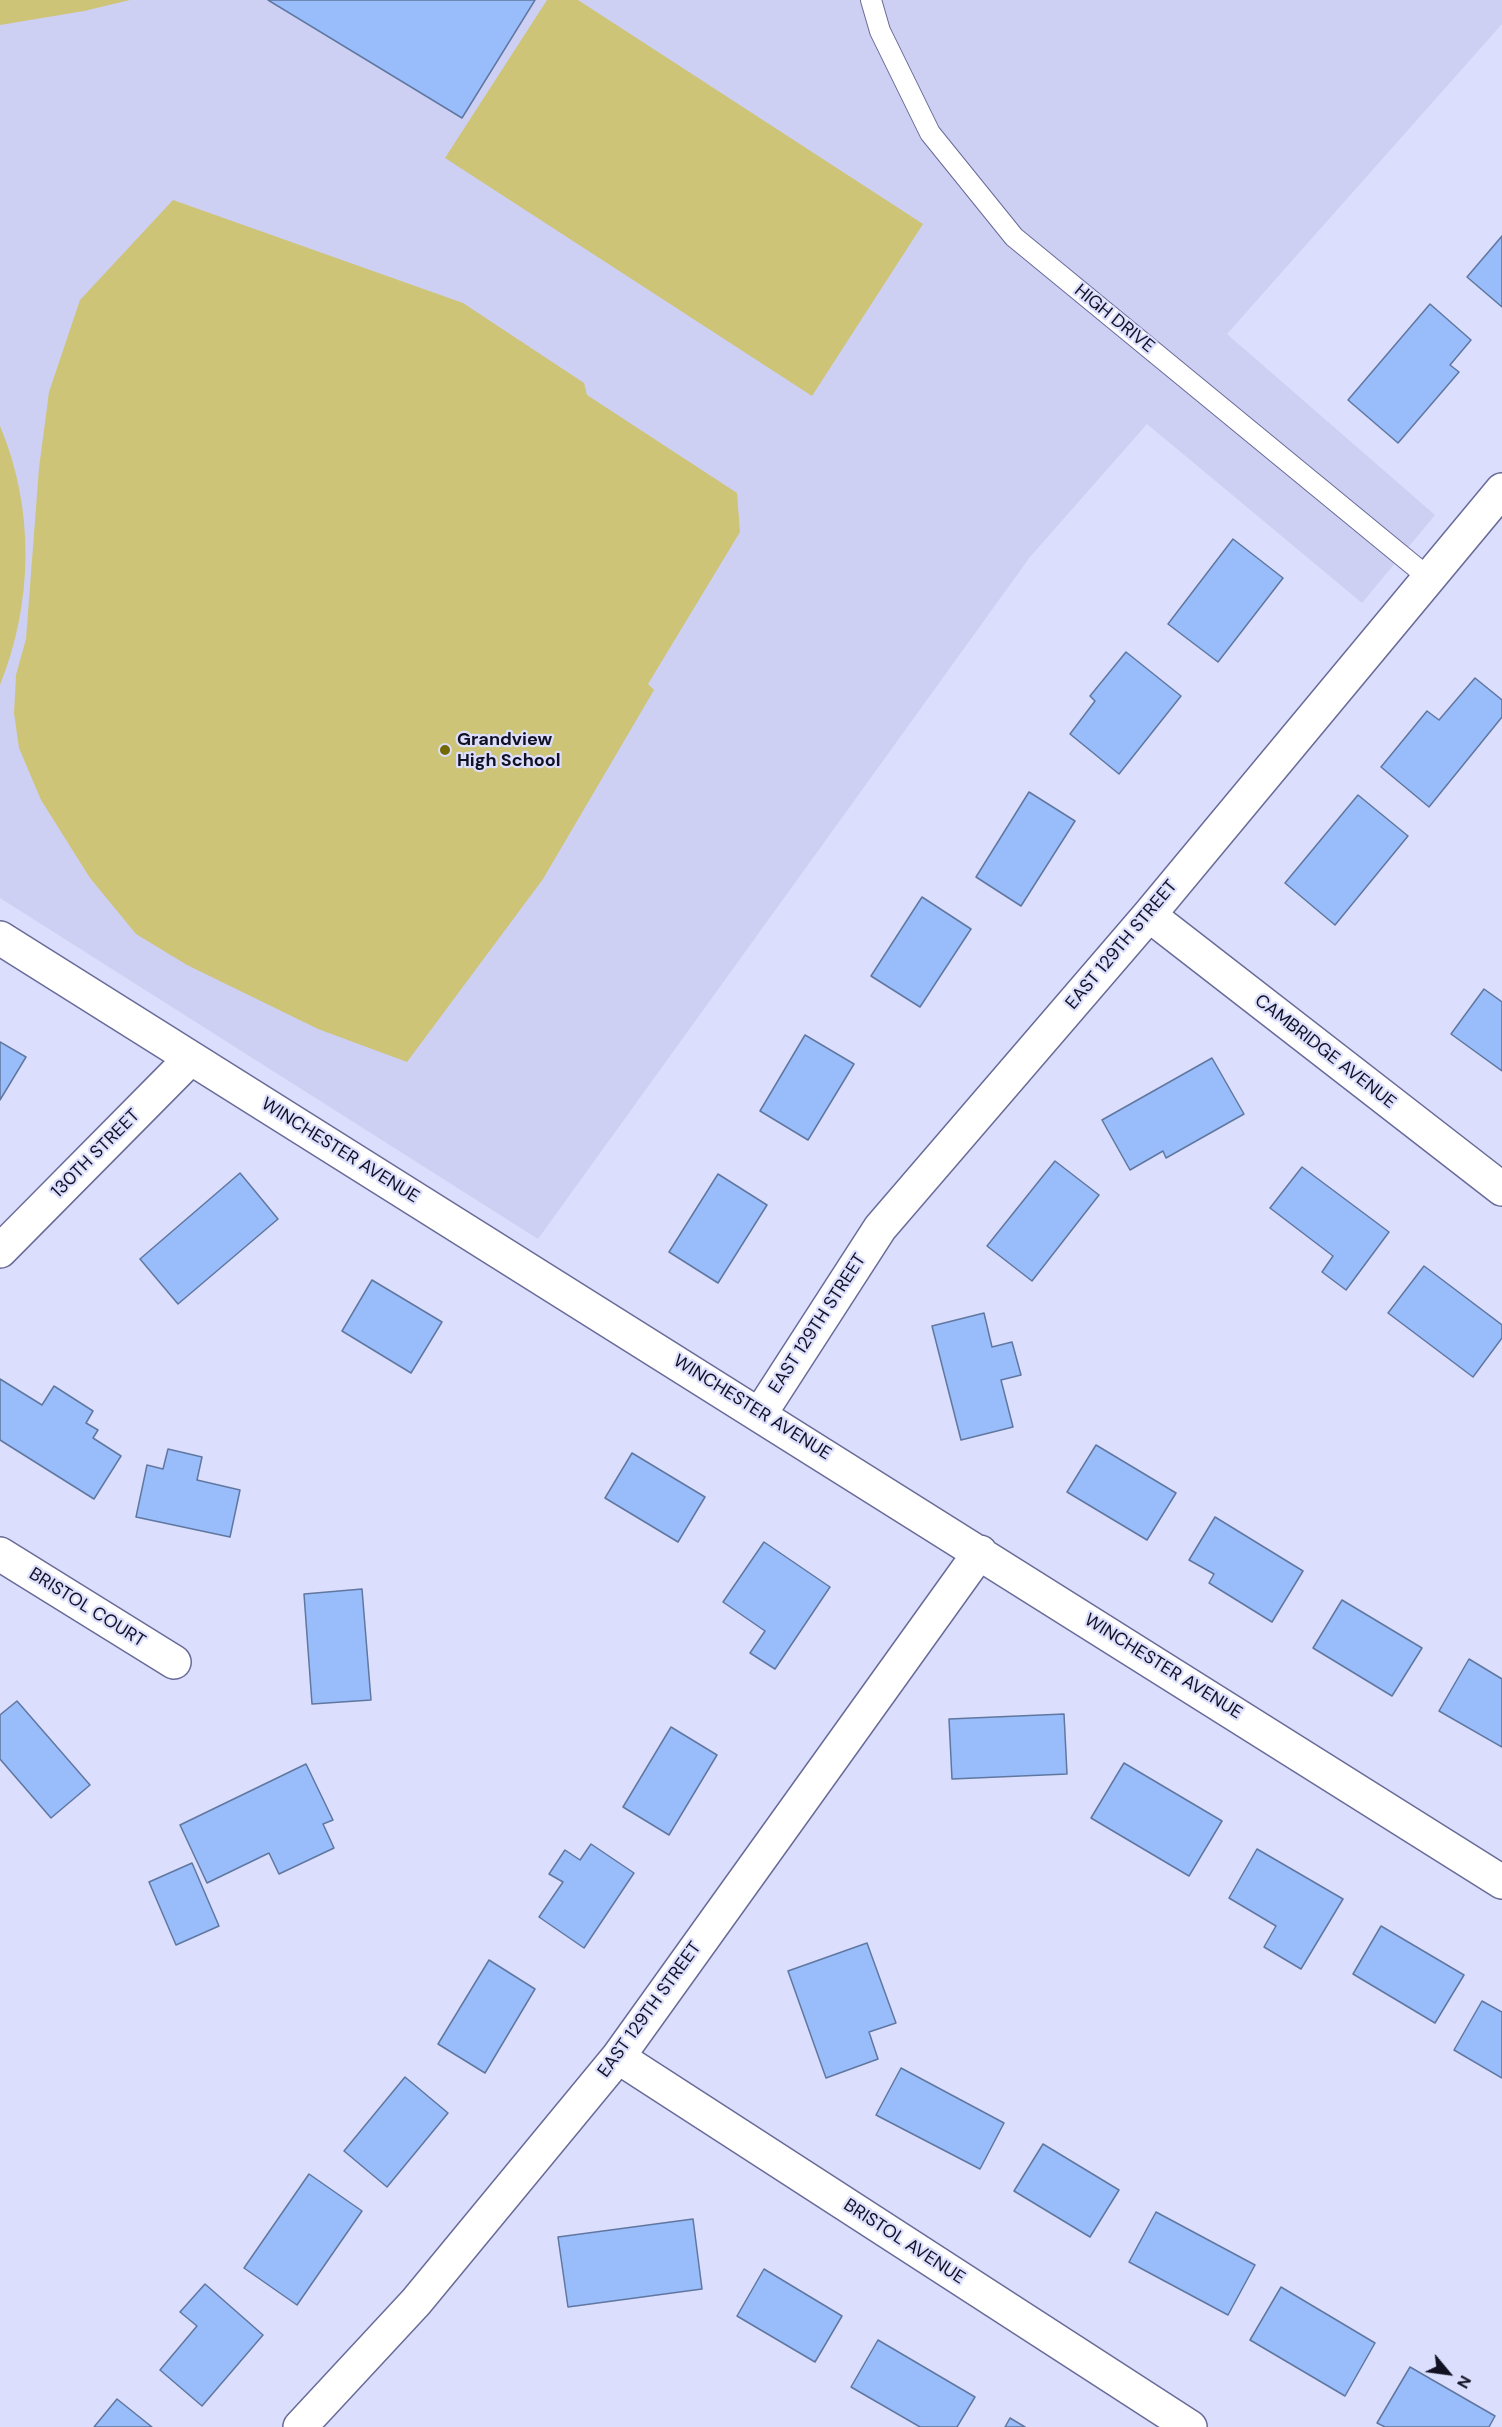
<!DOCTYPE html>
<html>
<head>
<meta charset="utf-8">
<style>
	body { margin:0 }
	#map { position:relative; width:1502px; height:2427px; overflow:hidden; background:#dbdefc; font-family:"DM Sans",sans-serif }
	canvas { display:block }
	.north { position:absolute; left:1418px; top:2343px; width:60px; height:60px; -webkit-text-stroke:4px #dbdefc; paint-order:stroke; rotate:119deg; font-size:16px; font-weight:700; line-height:24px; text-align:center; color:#111123 }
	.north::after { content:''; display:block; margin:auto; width:21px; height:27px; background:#111123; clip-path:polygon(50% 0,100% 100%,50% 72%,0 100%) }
</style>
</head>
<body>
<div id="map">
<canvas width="1502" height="2427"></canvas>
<div class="north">N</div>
</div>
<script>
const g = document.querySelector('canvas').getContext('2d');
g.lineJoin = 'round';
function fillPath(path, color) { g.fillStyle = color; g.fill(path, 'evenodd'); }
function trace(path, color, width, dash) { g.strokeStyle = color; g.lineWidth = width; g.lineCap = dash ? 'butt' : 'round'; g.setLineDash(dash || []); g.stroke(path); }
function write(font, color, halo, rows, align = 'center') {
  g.font = font + ' "DM Sans",sans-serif'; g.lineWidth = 4.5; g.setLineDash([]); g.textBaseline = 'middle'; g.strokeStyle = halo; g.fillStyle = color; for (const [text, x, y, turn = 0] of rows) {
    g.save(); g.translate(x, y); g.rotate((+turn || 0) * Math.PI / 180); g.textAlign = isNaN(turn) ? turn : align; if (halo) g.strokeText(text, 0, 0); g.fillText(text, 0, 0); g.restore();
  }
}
const built = new Path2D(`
	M0,0h1502v24l-275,310 208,181 -73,88 -215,-179 -117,133 -492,682 -538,-341z`);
const green = new Path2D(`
	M0,0h130l-46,11 -84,14z
	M547,0h31l345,224 -111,172 -367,-238z
	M173,200l290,103 121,80 3,12 150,98 3,39 -92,152 6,6 -111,189 -136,183 -89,-33 -131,-64 -51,-31 -46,-56 -49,-78 -22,-52 -5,-35 2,-38 10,-36 13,-171 10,-76 31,-92z
	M0,426c35,83 33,177 0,259z`);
const building = new Path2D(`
	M268,0h267l-73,118z
	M1502,236v71l-35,-30z
	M1430,304l41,36 -21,25 9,7 -61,71 -50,-43z
	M1233,539l50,39 -65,84 -50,-38z
	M1126,652l55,44 -62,78 -49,-40 25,-33 -5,-5z
	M1475,678l27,22v17l-73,90 -48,-40 46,-56 12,9z
	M1029,792l46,29 -54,85 -45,-29z
	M1358,795l50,41 -73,89 -50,-42z
	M922,897l49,32 -51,78 -49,-31z
	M1484,989l18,13v69l-51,-37z
	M805,1035l49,29 -46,76 -48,-29z
	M0,1042l26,15 -26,43z
	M1212,1058l32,56 -78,44 -3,-7 -33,19 -28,-50z
	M1055,1161l44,34 -67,86 -45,-35z
	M1302,1167l87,65 -43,58 -24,-18 11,-16 -63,-48z
	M240,1173l38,46 -100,85 -38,-45z
	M718,1174l49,31 -49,78 -49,-31z
	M1424,1266l78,59v13l-29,39 -85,-64z
	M372,1280l70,42 -31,51 -69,-42z
	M984,1313l8,34 20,-5 9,33 -20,5 12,47 -52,13 -29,-114z
	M0,1379l42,26 12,-19 39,25 -7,12 12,7 -5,8 28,18 -27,43 -94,-59z
	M1096,1445l80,48 -29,47 -80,-48z
	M168,1449l34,8 -5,23 43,10 -10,47 -94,-20 11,-52 16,4z
	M632,1453l73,44 -27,45 -73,-44z
	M1215,1517l88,54 -31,51 -63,-39 5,-9 -25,-14z
	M764,1542l66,45 -55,82 -25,-16 15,-22 -42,-29z
	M362,1589l9,111 -59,4 -8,-110z
	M1342,1600l80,48 -30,48 -79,-48z
	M1469,1659l33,20v68l-63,-36z
	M17,1701l73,84 -39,33 -51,-59v-44z
	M1064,1714l3,60 -115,5 -3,-60z
	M671,1727l46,28 -48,80 -46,-28z
	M1124,1763l98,58 -33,55 -98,-58z
	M306,1764l27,56 -10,4 11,24 -55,26 -10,-21 -62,30 -27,-58z
	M591,1844l43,29 -50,75 -45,-31 24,-35 -14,-8 16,-24 15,10z
	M1257,1849l86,50 -42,70 -37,-22 12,-21 -47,-28z
	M192,1863l27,63 -43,19 -27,-63z
	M1381,1926l83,49 -29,48 -82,-49z
	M867,1943l29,80 -27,9 9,27 -52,19 -38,-107z
	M489,1960l46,29 -50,84 -47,-29z
	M1482,2001l20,11v66l-48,-28z
	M901,2068l103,55 -24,46 -104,-54z
	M405,2077l43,36 -61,74 -43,-36z
	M1043,2144l76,46 -29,47 -76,-46z
	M309,2174l53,37 -65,94 -53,-37z
	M1156,2212l99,53 -27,50 -99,-53z
	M693,2219l9,70 -134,18 -10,-70z
	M764,2269l78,47 -27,46 -78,-46z
	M205,2284l58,51 -61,71 -42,-36 37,-44 -17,-14z
	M1281,2287l94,56 -30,53 -95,-56z
	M878,2340l97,57 -18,30h-37l-69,-40z
	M1410,2367l85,49 -6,11h-104l-8,-4z
	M117,2399l35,28h-58z
	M1010,2418l15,9h-20z`);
const service = new Path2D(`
	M871,0l9,31 50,102 84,104 415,341`);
const minor = new Path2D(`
	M1149,915l353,274
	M0,938l1502,944
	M0,1251l191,-193
	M760,1414l120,-186 269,-313 353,-425
	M0,1554l174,108
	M618,2057l572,370
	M300,2427l116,-125 202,-245 362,-505`);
const markers = [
	[445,750,6,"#746900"]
];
const streetNames = [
	["HIGH DRIVE",1114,319,39],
	["EAST 129TH STREET",1122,945,-50],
	["CAMBRIDGE AVENUE",1325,1052,38],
	["WINCHESTER AVENUE",340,1151,32],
	["130TH STREET",96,1154,-45],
	["EAST 129TH STREET",818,1324,-57],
	["WINCHESTER AVENUE",752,1408,32],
	["BRISTOL COURT",87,1608,32],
	["WINCHESTER AVENUE",1163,1667,32],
	["EAST 129TH STREET",650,2010,-54],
	["BRISTOL AVENUE",904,2242,33]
];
const poiNames = [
	["Grandview",457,740],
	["High School",457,761]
];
fillPath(built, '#cdd0f3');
fillPath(green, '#cec477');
fillPath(building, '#99bcfb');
trace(building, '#6077a0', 1.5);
trace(service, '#696b98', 22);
trace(minor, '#696b98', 36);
trace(service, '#fff', 20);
trace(minor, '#fff', 33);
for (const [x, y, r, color] of markers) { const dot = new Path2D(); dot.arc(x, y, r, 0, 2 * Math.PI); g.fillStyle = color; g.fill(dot); trace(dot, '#dbdefc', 2); }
write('18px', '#111123', '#dbdefc', streetNames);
write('bold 18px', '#111123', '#dbdefc', poiNames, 'left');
</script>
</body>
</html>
